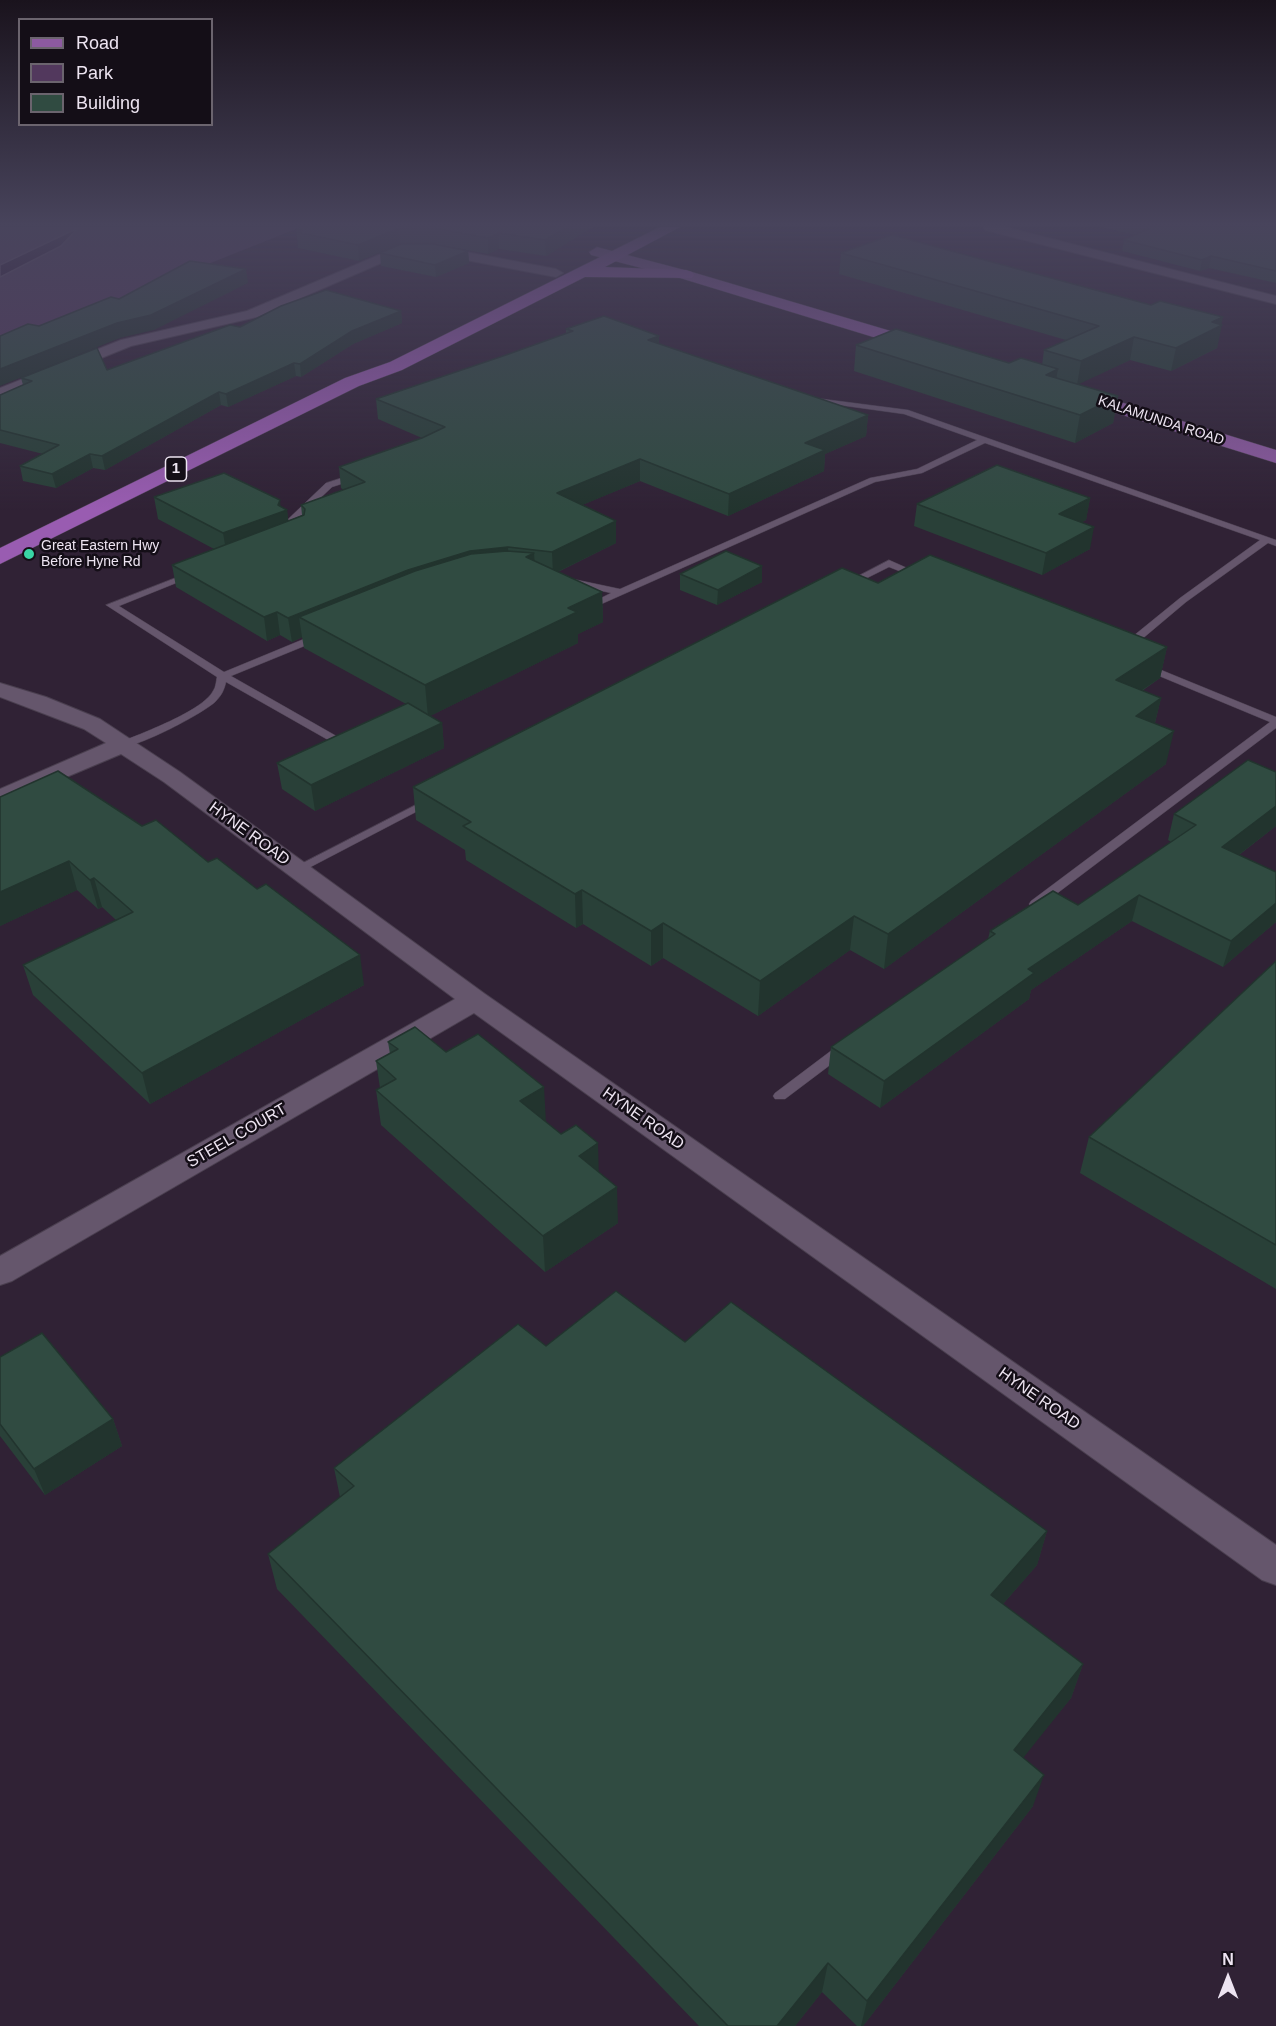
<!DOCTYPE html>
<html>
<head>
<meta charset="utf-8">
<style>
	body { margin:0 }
	#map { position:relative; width:1276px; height:2026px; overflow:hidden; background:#302235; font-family:Helvetica,sans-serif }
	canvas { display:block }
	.legend { position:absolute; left:18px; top:18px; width:195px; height:108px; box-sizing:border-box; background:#140e17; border:2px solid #6b646e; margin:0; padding:8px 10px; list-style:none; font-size:18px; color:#ede4f1 }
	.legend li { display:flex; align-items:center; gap:12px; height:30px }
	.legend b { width:30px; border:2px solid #6b646e }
	.north { position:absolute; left:1198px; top:1948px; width:60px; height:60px; -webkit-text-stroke:4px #140e17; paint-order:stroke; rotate:0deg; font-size:16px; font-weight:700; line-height:24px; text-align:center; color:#ede4f1 }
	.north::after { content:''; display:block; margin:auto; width:21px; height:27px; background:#ede4f1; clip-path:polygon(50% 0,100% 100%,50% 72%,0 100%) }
</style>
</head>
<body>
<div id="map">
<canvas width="1276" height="2026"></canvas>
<ul class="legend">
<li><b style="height:8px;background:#8c5aa0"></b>Road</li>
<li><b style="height:16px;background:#52385d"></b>Park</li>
<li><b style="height:16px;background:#304b41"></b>Building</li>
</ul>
<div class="north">N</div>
</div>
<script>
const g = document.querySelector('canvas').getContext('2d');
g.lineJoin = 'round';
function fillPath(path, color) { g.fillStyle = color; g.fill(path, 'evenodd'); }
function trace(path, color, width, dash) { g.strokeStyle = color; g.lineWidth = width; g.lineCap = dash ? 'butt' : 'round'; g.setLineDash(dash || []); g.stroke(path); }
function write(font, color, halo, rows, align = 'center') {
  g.font = font + ' Helvetica,sans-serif'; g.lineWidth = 5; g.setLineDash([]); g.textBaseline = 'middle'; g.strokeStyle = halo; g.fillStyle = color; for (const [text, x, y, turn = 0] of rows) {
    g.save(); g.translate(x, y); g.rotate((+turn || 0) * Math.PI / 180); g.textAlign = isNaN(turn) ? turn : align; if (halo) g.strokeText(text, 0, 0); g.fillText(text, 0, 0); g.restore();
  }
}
const green = new Path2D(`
	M0,227h301l-241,96 -60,18v-64l61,-31 -61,19z`);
const water = new Path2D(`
	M78,228l-17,18 -61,31v-12z`);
const service = new Path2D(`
	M807,397l101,13 368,130v6l-8,-3 -82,59 -57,48h-8v-4l59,-48 80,-58 -275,-97 -63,30 -47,9 -278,124 -8,-2 22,-11 -46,-10v-4l3,-1 52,11 250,-111 47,-9 60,-29 -73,-26 -94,-13h-3z
	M357,473l3,1v4l-28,9 -39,37 4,2v4l-13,-3v-4l42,-40z
	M889,560l36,16 -8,2 -28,-11 -38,19 -8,-2z
	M188,573l8,2 -77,31 105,66 92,-38h8v4l-93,38 107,61v4h-8l-104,-59c-2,9 -5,14 -11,20 -13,12 -81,48 -97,45v-4c22,-9 85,-32 95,-52 3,-4 3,-10 4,-14l-111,-72z
	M1144,663l132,54v11l-237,179h-8l-2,-3 2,-3 239,-179 -130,-54v-4z
	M431,797l6,3 -2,2 -134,70 -4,1 -6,-4z
	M845,1042l7,5 -2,3 -65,49h-10l-2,-3 2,-3 65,-49z`);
const minor = new Path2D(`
	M984,227h21l271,69v8l-291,-74z
	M400,246h34l122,23 7,4 -7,4 -122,-23h-32l-145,63 -126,29 -131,53v-11l121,-48 126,-29z
	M0,683l46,14 54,22 80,53 305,222 791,551v40l-14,-5 -788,-567 -462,268 -12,4v-29l455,-257 -291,-217 -43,-28 -121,51v-16l106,-46 -22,-14 -84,-32z`);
const primary = new Path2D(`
	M597,247l95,25 239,71 3,4 -3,4h-12l-239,-73 -89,-23 -2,-3z
	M1075,388l201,62v13l-208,-65 -2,-4 2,-4z`);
const trunk = new Path2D(`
	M660,227h20l-75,40 81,3 6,2 2,3 -2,3 -107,-1 -183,93 -43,16 -359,178v-16l345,-170 45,-16z`);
const wall = new Path2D(`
	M593,227l-47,29 -47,-7 -11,5 -54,-10h-34l-41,17 -61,-13 -2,-19z
	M1102,227h174v56l-67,-15 -9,3 -78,-20 2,-11 10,-5z
	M468,251l1,12 -33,14 -55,-11 -1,-13z
	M841,253l310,52 70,20 -4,23 -46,23 -41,-11 -52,24 40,12 -5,27 -38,20 -221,-72 2,-26 153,18 33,2 2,-15 22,-10 -227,-66z
	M401,311l1,12 -49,21 -52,33 -5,-1 -68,31 -7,-2 -116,65 -12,-2 -37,20 -33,-7 -3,-15 23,-12 -43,-11v-48l23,-10 -2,-7 86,-8 133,-43z
	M566,329l93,7v8l209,71 -2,21 -41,18 -1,17 -96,45 -88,-35 -58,24 34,38 -58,29 44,20 1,30 -25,12v9l-148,73 12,7 2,25 -129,63 -33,-22 -5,-26 129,-59 -102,-56 -2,-11 -10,5 -12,-7 -13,6 -91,-54 -4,-22 42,-16 -56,-30 -4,-22 126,3v6l7,4 1,11 14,-6 -1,-10 43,-15 -3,-2 -2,-21 83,-29 -44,-19 -2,-20 130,-44 60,-21z
	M1090,498l-4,22 -4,2 8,27 -48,26 -128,-49 3,-22z
	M680,574l82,8 -45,23 -37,-15z
	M878,583l289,64 -7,31 -18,13 19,7 -6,25 11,41 -282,205 -34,-19 -92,66 -95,-58 -12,8 -68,-42 -7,4 -110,-68 -1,-10 -49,-30 -3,-33z
	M1276,772v54l-37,29 37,17v50l-53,45 -91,-46 -101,69 -2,9 -149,109 -52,-34 3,-27 157,-108 2,-8 88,-26 93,-63 -3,-2 6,-26z
	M0,797l142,29 66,36 156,123 -214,119 -117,-109 -10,-30 93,-45 -14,-13 -4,2 -21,-19 -77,36z
	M1276,961v328l-196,-116 9,-36z
	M388,1042l58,10 100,70 53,50 19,51 -73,49 -164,-147 -5,-35 4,-2 -4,-27 14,-7z
	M685,1342l362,189 -10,34 -34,39 80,60 -12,34 -48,59 10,49 -170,220h-6l-35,-34 -27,34h-96l-422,-437 -9,-35 72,-57 -6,-29 212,-122z
	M0,1357l113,62 9,27 -77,49 -45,-59z`);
const shadedWall = new Path2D(`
	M567,227h26l-47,29 -1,-16z
	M399,228l1,16 -41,17 -1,-16z
	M499,233v16l-11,5v-16z
	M468,251l1,12 -33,14 -1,-12z
	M1211,256l-2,12 -9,3 2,-11z
	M246,269l2,14 -94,47 -34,8 -120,48v-17z
	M401,311l1,12 -49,21 -52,33 -1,-13 52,-33z
	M1223,317l-2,9 1,-1 -5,23 -46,23 5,-23 36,-26z
	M659,336v20l-11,-16z
	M1134,337l-4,23 -53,25 4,-24z
	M294,363l2,13 -68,31 -2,-13z
	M1058,369l-5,27 -7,-21z
	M219,392l2,13 -116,65 -3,-14z
	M1118,396l-5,27 -38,20 5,-28z
	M868,415l-2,21 -41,18 -1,17 -96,45 1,-22 76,-51z
	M90,454l3,14 -37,20 -4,-14z
	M640,459v22l-82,34 -1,-22z
	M1090,498l-4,22 -31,16 4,-22z
	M280,500l1,12 6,-2 3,22 -63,24 -4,-23 55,-28z
	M616,521v22l-63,31 -1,-22z
	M1094,527l-4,22 -48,26 4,-22z
	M508,547l1,23 -210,47 3,20 -10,5 -4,-24 120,-48 62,-19z
	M534,553l2,30 -10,-26z
	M762,566v16l-45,23 1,-15z
	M602,592l1,30 -25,12v9l-150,74 -3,-32 143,-77z
	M277,612l3,23 -13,6 -3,-24z
	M1167,647l-7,31 -51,34 7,-32z
	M1161,698l-8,32 -17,-14z
	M442,723l2,25 -129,63 -4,-26z
	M1174,731l-8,33 -282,205 4,-35z
	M1276,806v20l-61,47 7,-26z
	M69,861l8,29 -77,36v-34z
	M94,878l8,29 -4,2 -8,-29z
	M582,890l1,34 -7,4 -1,-34z
	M1139,895l-7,26 -101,69 -2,9 -149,109 4,-27 144,-112z
	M1276,903v19l-53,45 8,-26z
	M854,916l-4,34 -92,66 2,-35z
	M663,923v35l-12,8v-35z
	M360,955l4,30 -214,119 -8,-31z
	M544,1087l2,35 -26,-21z
	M598,1143l1,36 -20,-23z
	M617,1187l1,36 -73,49 -2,-36z
	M113,1419l9,27 -77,49 -11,-26z
	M1047,1531l-10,34 -55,63 9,-33z
	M1083,1664l-12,34 -67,84 10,-32z
	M1044,1775l-11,31 -170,220h-2l6,-25z
	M828,1963l-6,29 -27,34h-18z`);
const building = new Path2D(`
	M299,227h268l-22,13 -46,-7 -11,5 -55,-10h-34l-41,17 -62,-13 6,-2 -6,-1z
	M1146,227h130v44l-65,-15 -9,4 -78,-20 26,-12z
	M892,235l259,70 9,-4 63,16 -11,5 10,3 -46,23 -42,-11 -53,24 -37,-11 55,-24 -258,-73z
	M401,244h32l35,7 -33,14 -55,-12z
	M190,261l56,8 -95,46 -34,8 -117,46v-33l28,-12 11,2 72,-29 8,2z
	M326,290l75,21 -49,20 -52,33 -6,-1 -68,31 -7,-2 -117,64 -12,-2 -38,20 -32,-8 39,-21 -59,-15v-35l32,-14 -11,-3 76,-30 10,22 123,-45 10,2 41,-21z
	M604,316l55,20 -11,4 220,75 -63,28 20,7 -96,44 -89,-35 -83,34 59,28 -64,31 -44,-5 -38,4 -62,19 -120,48 -11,-6 -13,5 -92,-52 132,-50 1,-6 -4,-4 64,-23 -26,-15 83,-29 23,-11 -69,-28 130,-44 67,-24 -7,-2z
	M896,329l113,34 12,-5 37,11 -12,6 72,21 -38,19 -224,-70z
	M997,465l93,33 -31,16 35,13 -48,26 -129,-49z
	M224,473l56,27 -2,5 9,5 -64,23 -69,-36z
	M507,551l27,2 -8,4 76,35 -34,16 9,4 -152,73 -126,-68 116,-46 56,-17z
	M726,551l36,15 -44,24 -38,-16z
	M930,555l237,92 -51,33 45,18 -25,18 38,15 -286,203 -34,-18 -94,65 -97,-58 -12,8 -69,-41 -7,4 -112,-68 8,-4 -58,-35 429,-219 36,15z
	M408,703l34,20 -131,62 -34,-22z
	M1248,760l28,12v34l-54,41 54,25v31l-45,38 -92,-46 -111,74 6,4 -150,108 -53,-34 164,-113 -5,-3 63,-40 25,14 118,-80 -22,-11z
	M58,771l84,55 14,-6 52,42 9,-4 40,31 9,-5 94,71 -218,118 -119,-108 110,-53 -39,-34 -4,2 -21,-19 -69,31v-95z
	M1276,961v284l-187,-108z
	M415,1027l31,25 32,-18 66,53 -24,14 41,33 15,-9 22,18 -19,13 38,31 -74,49 -167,-146 20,-11 -20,-18 22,-12 -10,-7z
	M616,1291l69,51 46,-40 316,229 -56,64 92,69 -69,86 30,25 -177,226 -39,-38 -51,63h-49l-460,-472 86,-68 -20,-18 184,-144 28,22z
	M42,1333l71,86 -79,50 -34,-45v-67z`);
const markers = [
	[29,554,6,"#39d4a5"]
];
const farStreetnames = [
	["KALAMUNDA ROAD",1161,421,18]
];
const farPoinames = [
	["Great Eastern Hwy",41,546],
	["Before Hyne Rd",41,562]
];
const shields = [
	[176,469,21]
];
const shieldNames = [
	["1",176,469]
];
const streetNames = [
	["HYNE ROAD",249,834,36],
	["HYNE ROAD",643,1119,35],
	["STEEL COURT",237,1136,-30],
	["HYNE ROAD",1039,1399,35]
];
fillPath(green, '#52385d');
fillPath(water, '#250b2f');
trace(water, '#614c69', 1.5);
trace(service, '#4a3f4f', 1);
trace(minor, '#4a3f4f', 2);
trace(primary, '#4a3f4f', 1);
trace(trunk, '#4a3f4f', 1);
fillPath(service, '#65566c');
fillPath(minor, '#65566c');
fillPath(primary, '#8c5aa0');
fillPath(trunk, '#995cb1');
fillPath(wall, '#294038');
fillPath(shadedWall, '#22342e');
fillPath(building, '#304b41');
trace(building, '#22342e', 1.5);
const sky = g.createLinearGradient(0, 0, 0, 511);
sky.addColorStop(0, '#1a131d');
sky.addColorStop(0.44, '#48445c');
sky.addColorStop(1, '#48445c00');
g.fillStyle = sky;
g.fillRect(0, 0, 1276, 511);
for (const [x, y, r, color] of markers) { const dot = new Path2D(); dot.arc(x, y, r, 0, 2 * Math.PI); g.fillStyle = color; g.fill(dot); trace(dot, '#140e17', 2); }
write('14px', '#ede4f1', '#140e17', farStreetnames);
write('14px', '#ede4f1', '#140e17', farPoinames, 'left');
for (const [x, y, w] of shields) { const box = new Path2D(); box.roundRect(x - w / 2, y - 12, w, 24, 4.5); g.fillStyle = '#140e17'; g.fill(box); trace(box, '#ede4f1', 1.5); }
write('bold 15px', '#ede4f1', null, shieldNames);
write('16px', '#ede4f1', '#140e17', streetNames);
</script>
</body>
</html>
